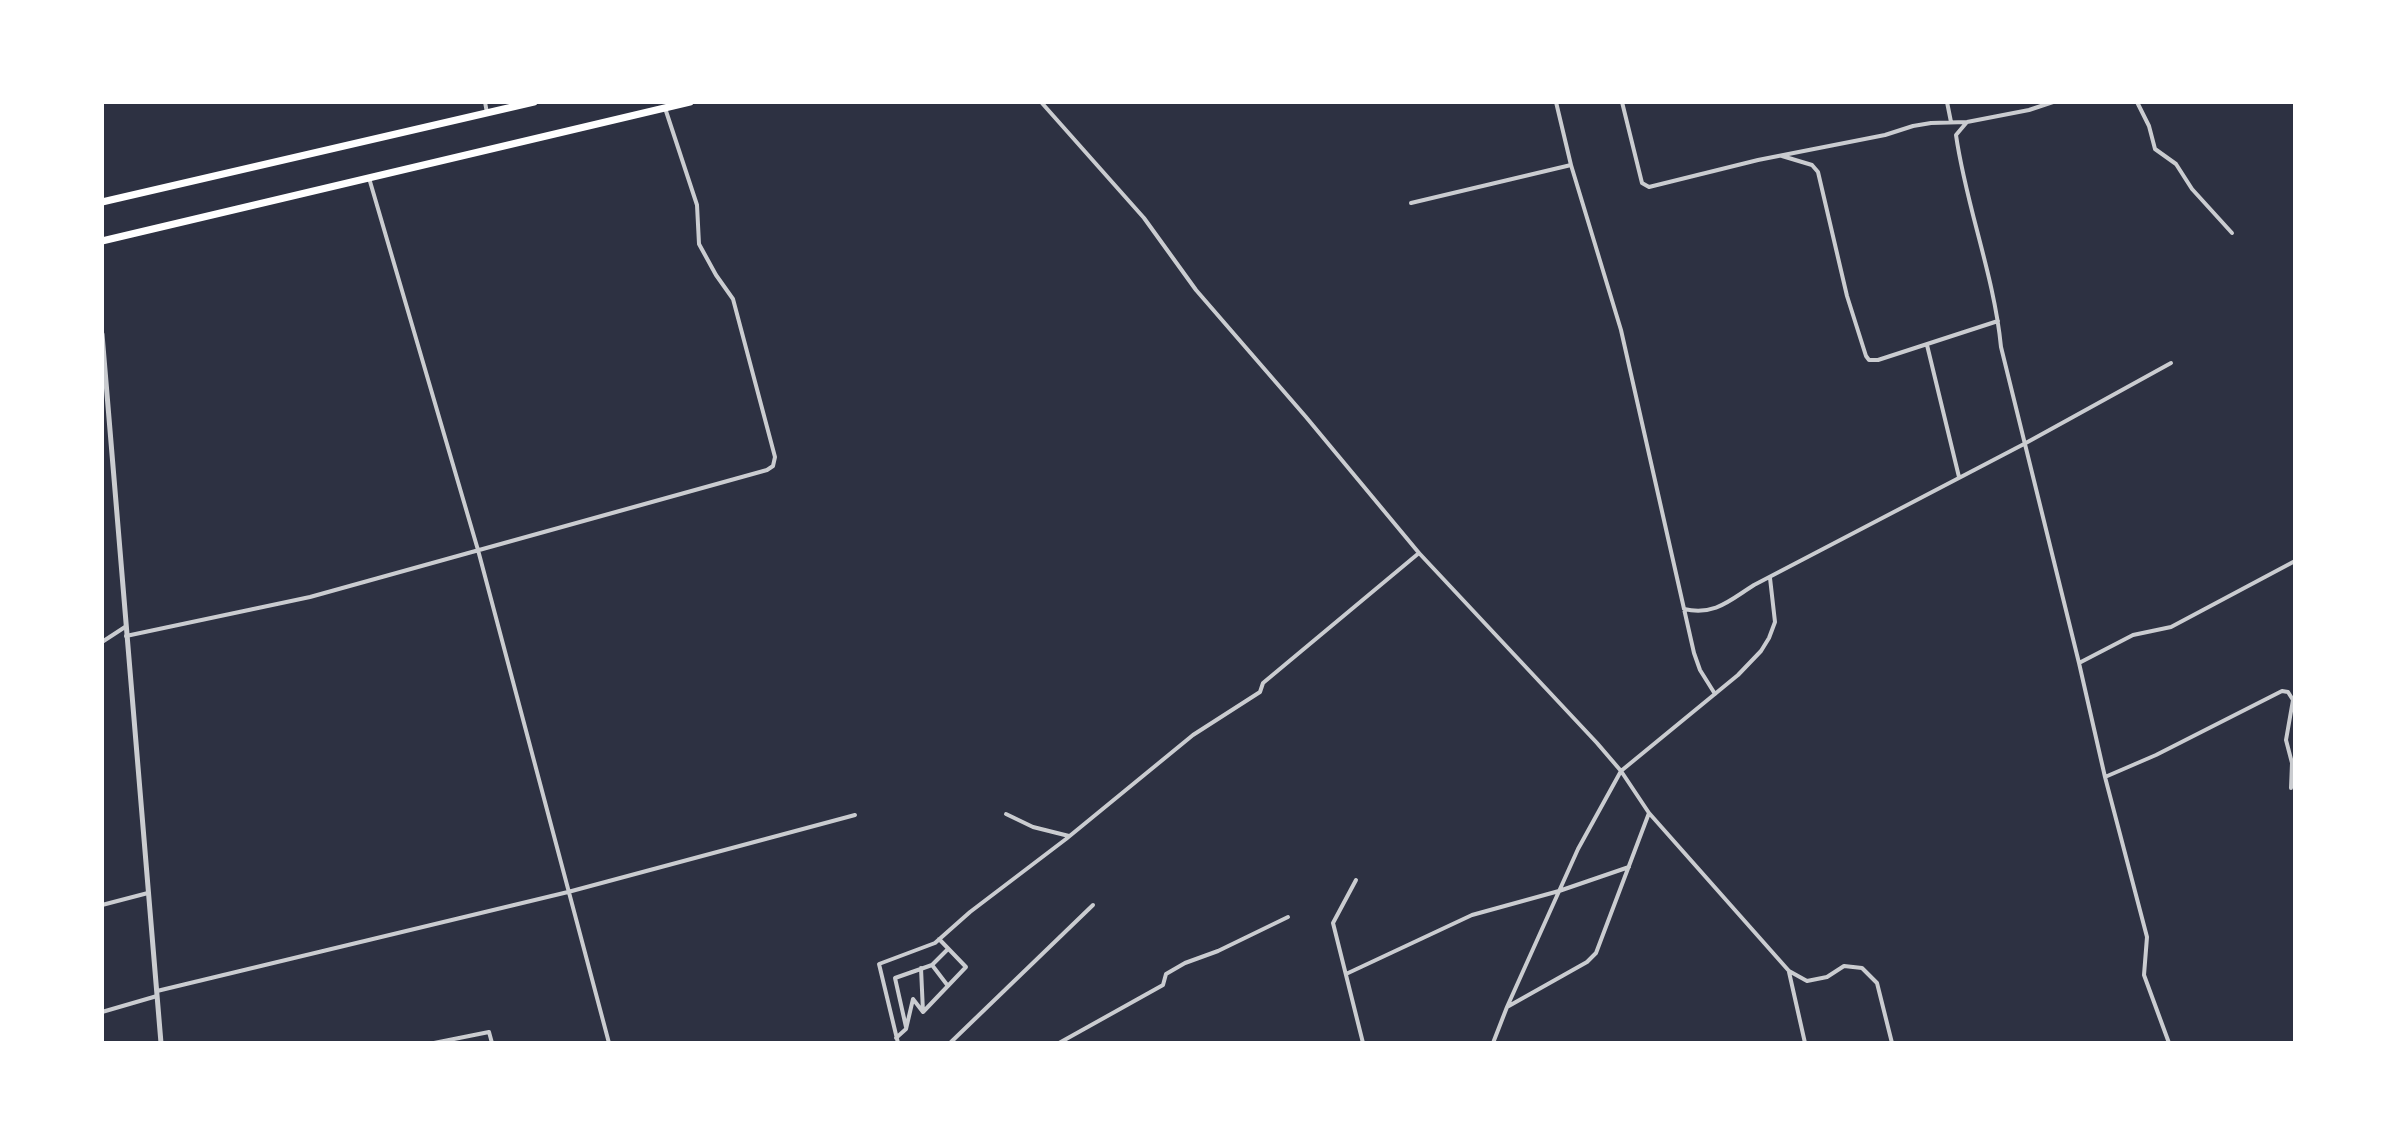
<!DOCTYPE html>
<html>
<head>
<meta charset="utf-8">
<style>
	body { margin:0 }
	#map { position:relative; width:2397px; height:1145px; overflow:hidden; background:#2d3142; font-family:Literata,serif }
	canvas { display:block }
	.frame { position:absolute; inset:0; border:104px solid #fff; pointer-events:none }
</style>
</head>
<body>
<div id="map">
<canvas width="2397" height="1145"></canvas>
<div class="frame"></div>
</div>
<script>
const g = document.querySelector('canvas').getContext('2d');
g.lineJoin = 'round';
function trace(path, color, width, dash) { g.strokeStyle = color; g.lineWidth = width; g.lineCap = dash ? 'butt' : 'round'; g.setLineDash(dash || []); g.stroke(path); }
const minor = new Path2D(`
	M485,102l2,11
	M1041,102l103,116 52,72 110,127 113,136 178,190 24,28 28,42 140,158 18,10 20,-4 17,-11 18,2 15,15 15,60
	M1556,102l15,63 50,165 73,323 6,17 15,24
	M1622,102l20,81 7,4 109,-27 127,-25 28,-9 18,-3 36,-1 62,-12 24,-8
	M1947,102l4,20
	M2137,102l12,24 6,23 21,15 16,25 40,44
	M1967,122l-11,13c10,71 38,140 45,212l78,316 26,114 42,160 -3,38 25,68
	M1782,156l30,9 6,7 29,124 19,60 3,4h9l120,-39
	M369,178l109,372 131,493
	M1411,203l160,-38
	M1927,345l32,132
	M1684,609c31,7 46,-9 70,-24l270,-141 147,-81
	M126,636l184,-39 457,-127 6,-4 2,-9 -42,-158 -17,-24 -17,-31 -2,-39 -32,-97
	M102,642l23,-15
	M2079,663l54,-28 38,-8 124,-66
	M2105,777l51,-22 126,-64 6,1 5,8 -7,40 6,23 -1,25
	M1006,814l27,13 36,9
	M1356,880l-23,43 30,120
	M102,905l46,-12
	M921,968l2,44
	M1789,972l16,71
	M1346,974l126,-59 87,-24 70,-24
	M948,986l-16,-21 16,-16
	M157,991l411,-99 287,-77
	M1507,1007l71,-158 43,-78 117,-96 23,-24 8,-13 6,-16 -5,-44
	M102,1012l55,-16
	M906,1027l-11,-49 37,-13
	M896,1038l10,-9 7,-30 10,13 43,-45 -27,-28
	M434,1043l55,-11 3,11
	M898,1043l-19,-79 56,-21 35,-31 96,-73 127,-104 67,-43 3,-9 156,-130
	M950,1043l143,-138
	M1059,1043l104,-58 3,-11 19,-11 33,-12 70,-34
	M1493,1043l14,-36 80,-45 9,-9 53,-140`);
const tertiary = new Path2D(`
	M102,334l59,709`);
const trunk = new Path2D(`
	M102,202l432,-100
	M102,241l588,-139`);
trace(minor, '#caccd0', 4);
trace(tertiary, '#caccd0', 5);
trace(trunk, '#fff', 7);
</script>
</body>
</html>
